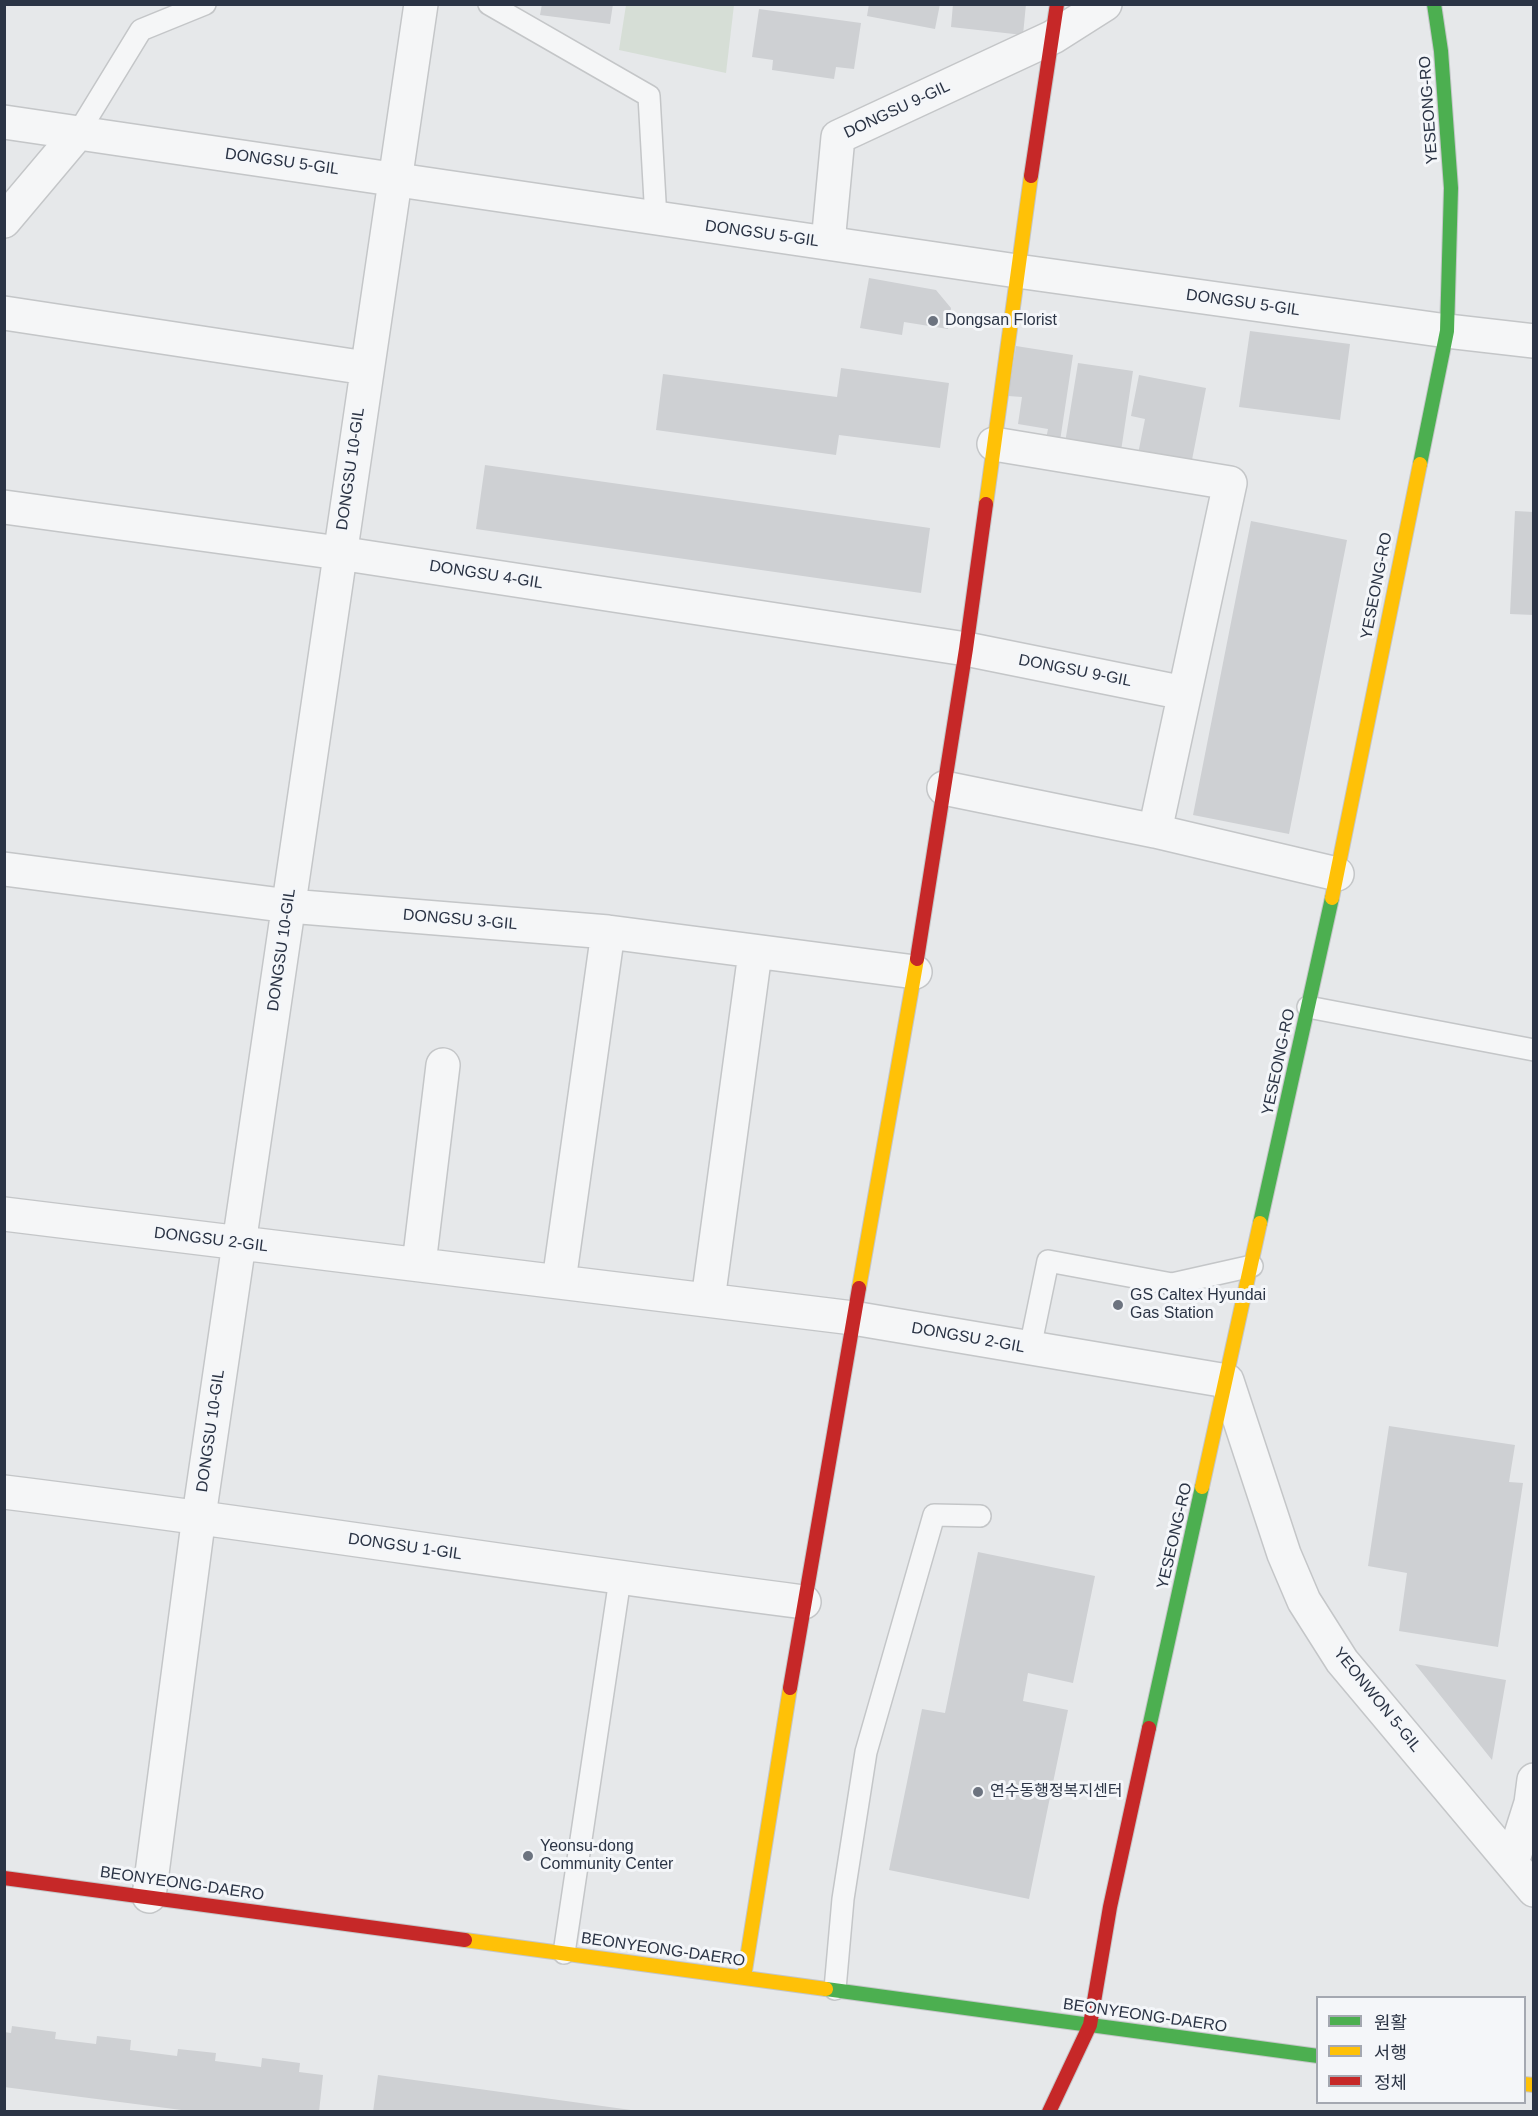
<!DOCTYPE html>
<html>
<head>
<meta charset="utf-8">
<style>
	body { margin:0 }
	#map { position:relative; width:1538px; height:2116px; overflow:hidden; background:#e6e8ea; font-family:Arial,"Noto Sans KR",sans-serif }
	canvas { display:block }
	.frame { position:absolute; inset:0; border:6px solid #2b3445; pointer-events:none }
	.legend { position:absolute; left:1316px; top:1996px; width:210px; height:108px; box-sizing:border-box; background:#f4f6f9; border:2px solid #a4a8b1; margin:0; padding:8px 10px; list-style:none; font-size:18px; color:#2b3445 }
	.legend li { display:flex; align-items:center; gap:12px; height:30px }
	.legend b { width:30px; border:2px solid #a4a8b1 }
</style>
</head>
<body>
<div id="map">
<canvas width="1538" height="2116"></canvas>
<div class="frame"></div>
<ul class="legend">
<li><b style="height:8px;background:#4caf50"></b>원활</li>
<li><b style="height:8px;background:#ffc107"></b>서행</li>
<li><b style="height:8px;background:#c62828"></b>정체</li>
</ul>
</div>
<script>
const g = document.querySelector('canvas').getContext('2d');
g.lineJoin = 'round';
function fillPath(path, color) { g.fillStyle = color; g.fill(path, 'evenodd'); }
function trace(path, color, width, dash) { g.strokeStyle = color; g.lineWidth = width; g.lineCap = dash ? 'butt' : 'round'; g.setLineDash(dash || []); g.stroke(path); }
function write(font, color, halo, rows, align = 'center') {
  g.font = font + ' Arial,"Noto Sans KR",sans-serif'; g.lineWidth = 6; g.setLineDash([]); g.textBaseline = 'middle'; g.strokeStyle = halo; g.fillStyle = color; for (const [text, x, y, turn = 0] of rows) {
    g.save(); g.translate(x, y); g.rotate((+turn || 0) * Math.PI / 180); g.textAlign = isNaN(turn) ? turn : align; if (halo) g.strokeText(text, 0, 0); g.fillText(text, 0, 0); g.restore();
  }
}
const green = new Path2D(`
	M626,5h108l-8,68 -107,-23z`);
const building = new Path2D(`
	M542,4h71l-3,20 -70,-9z
	M869,4h71l-5,25 -68,-13z
	M953,4h73l-3,31 -72,-8z
	M759,9l102,14 -7,46 -18,-2 -2,12 -62,-9 1,-10 -21,-3z
	M869,278l67,12 15,18 -3,21 -44,-7 -2,13 -42,-7z
	M1250,331l100,13 -10,76 -101,-13z
	M1016,346l57,9 -13,86 -14,-2 2,-10 -30,-5 4,-27 -14,-1z
	M1078,363l55,8 -12,80 -56,-8z
	M841,368l108,15 -9,65 -101,-13 -3,20 -180,-25 7,-56 174,23z
	M1139,375l67,13 -15,77 -53,-11 7,-35 -14,-3z
	M485,465l445,63 -9,65 -445,-64z
	M1515,511l19,1v103l-24,-1z
	M1251,521l96,19 -58,294 -96,-19z
	M1389,1426l126,19 -6,37 14,1 -25,164 -99,-16 8,-58 -39,-7z
	M978,1552l117,24 -22,107 -45,-10 -5,28 45,9 -39,189 -140,-29 33,-161 23,4z
	M1415,1664l91,16 -14,80z
	M12,2026l44,6 -1,7 41,5 1,-8 34,4 -1,10 47,6 1,-7 38,4 -1,8 46,6 1,-9 38,5 -1,9 24,3 -4,37h-122l-193,-25v-55l7,1z
	M378,2075l253,35v2h-258z`);
const lane = new Path2D(`
	M489,4l160,92 7,123
	M78,133l63,-103 64,-26
	M1308,1007l226,43
	M1030,1348l18,-87 124,23 80,-18
	M564,1953l56,-374
	M835,1989l8,-90 23,-147 68,-237 46,1`);
const street = new Path2D(`
	M4,122l1013,149 430,60 87,10
	M4,221l74,-88
	M828,243l10,-106 215,-100 52,-33
	M4,313l362,55
	M994,444l236,39 -75,348
	M4,507l335,46 627,96 218,44
	M944,788l211,43 182,43
	M4,869l285,37 319,26 307,40
	M4,1214l849,104 374,63 57,173 20,47 38,60 192,229
	M419,1264l24,-199
	M559,1281l49,-349
	M708,1300l47,-347
	M4,1492c268,33 533,76 800,110
	M1512,1863l19,-60 3,-23
	M149,1896l50,-380 222,-1512`);
const fast = new Path2D(`
	M1420,464l27,-133 4,-143 -10,-137 -7,-47
	M1260,1223l72,-325
	M1149,1728l53,-241
	M826,1989l492,67`);
const slow = new Path2D(`
	M986,504l45,-328
	M1332,898l88,-434
	M859,1288l58,-329
	M1202,1487l58,-264
	M465,1940l361,49
	M744,1977l46,-289
	M1524,2084l10,1`);
const jam = new Path2D(`
	M1031,176l26,-172
	M917,959l49,-310 20,-145
	M790,1688l69,-400
	M4,1878l461,62
	M1049,2112l41,-87 20,-118 39,-179`);
const markers = [
	[933,321,6,"#6c737f"],
	[1118,1305,6,"#6c737f"],
	[978,1792,6,"#6c737f"],
	[528,1856,6,"#6c737f"]
];
const streetNames = [
	["DONGSU 9-GIL",897,110,-25],
	["YESEONG-RO",1429,110,-94],
	["DONGSU 5-GIL",282,162,8],
	["DONGSU 5-GIL",762,234,8],
	["DONGSU 5-GIL",1243,303,8],
	["DONGSU 10-GIL",351,469,-82],
	["DONGSU 4-GIL",486,575,9],
	["YESEONG-RO",1377,586,-79],
	["DONGSU 9-GIL",1075,671,11],
	["DONGSU 3-GIL",460,920,5],
	["DONGSU 10-GIL",282,950,-82],
	["YESEONG-RO",1279,1062,-78],
	["DONGSU 2-GIL",211,1240,7],
	["DONGSU 2-GIL",968,1338,10],
	["DONGSU 10-GIL",211,1431,-82],
	["YESEONG-RO",1175,1536,-77],
	["DONGSU 1-GIL",405,1547,8],
	["YEONWON 5-GIL",1377,1700,51],
	["BEONYEONG-DAERO",182,1884,8],
	["BEONYEONG-DAERO",663,1950,8],
	["BEONYEONG-DAERO",1145,2016,8]
];
const poiNames = [
	["Dongsan Florist",945,321],
	["GS Caltex Hyundai",1130,1296],
	["Gas Station",1130,1314],
	["연수동행정복지센터",990,1792],
	["Yeonsu-dong",540,1847],
	["Community Center",540,1865]
];
fillPath(green, '#d6ded6');
fillPath(building, '#ced0d3');
trace(lane, '#c4c6c8', 24);
trace(street, '#c4c6c8', 36);
trace(fast, '#c4c6c8', 16);
trace(slow, '#c4c6c8', 16);
trace(jam, '#c4c6c8', 16);
trace(lane, '#f5f6f7', 21);
trace(street, '#f5f6f7', 33);
trace(fast, '#4caf50', 14);
trace(slow, '#ffc107', 14);
trace(jam, '#c62828', 14);
for (const [x, y, r, color] of markers) { const dot = new Path2D(); dot.arc(x, y, r, 0, 2 * Math.PI); g.fillStyle = color; g.fill(dot); trace(dot, '#f4f6f9', 2); }
write('16px', '#2b3445', '#f4f6f9', streetNames);
write('16px', '#2b3445', '#f4f6f9', poiNames, 'left');
</script>
</body>
</html>
